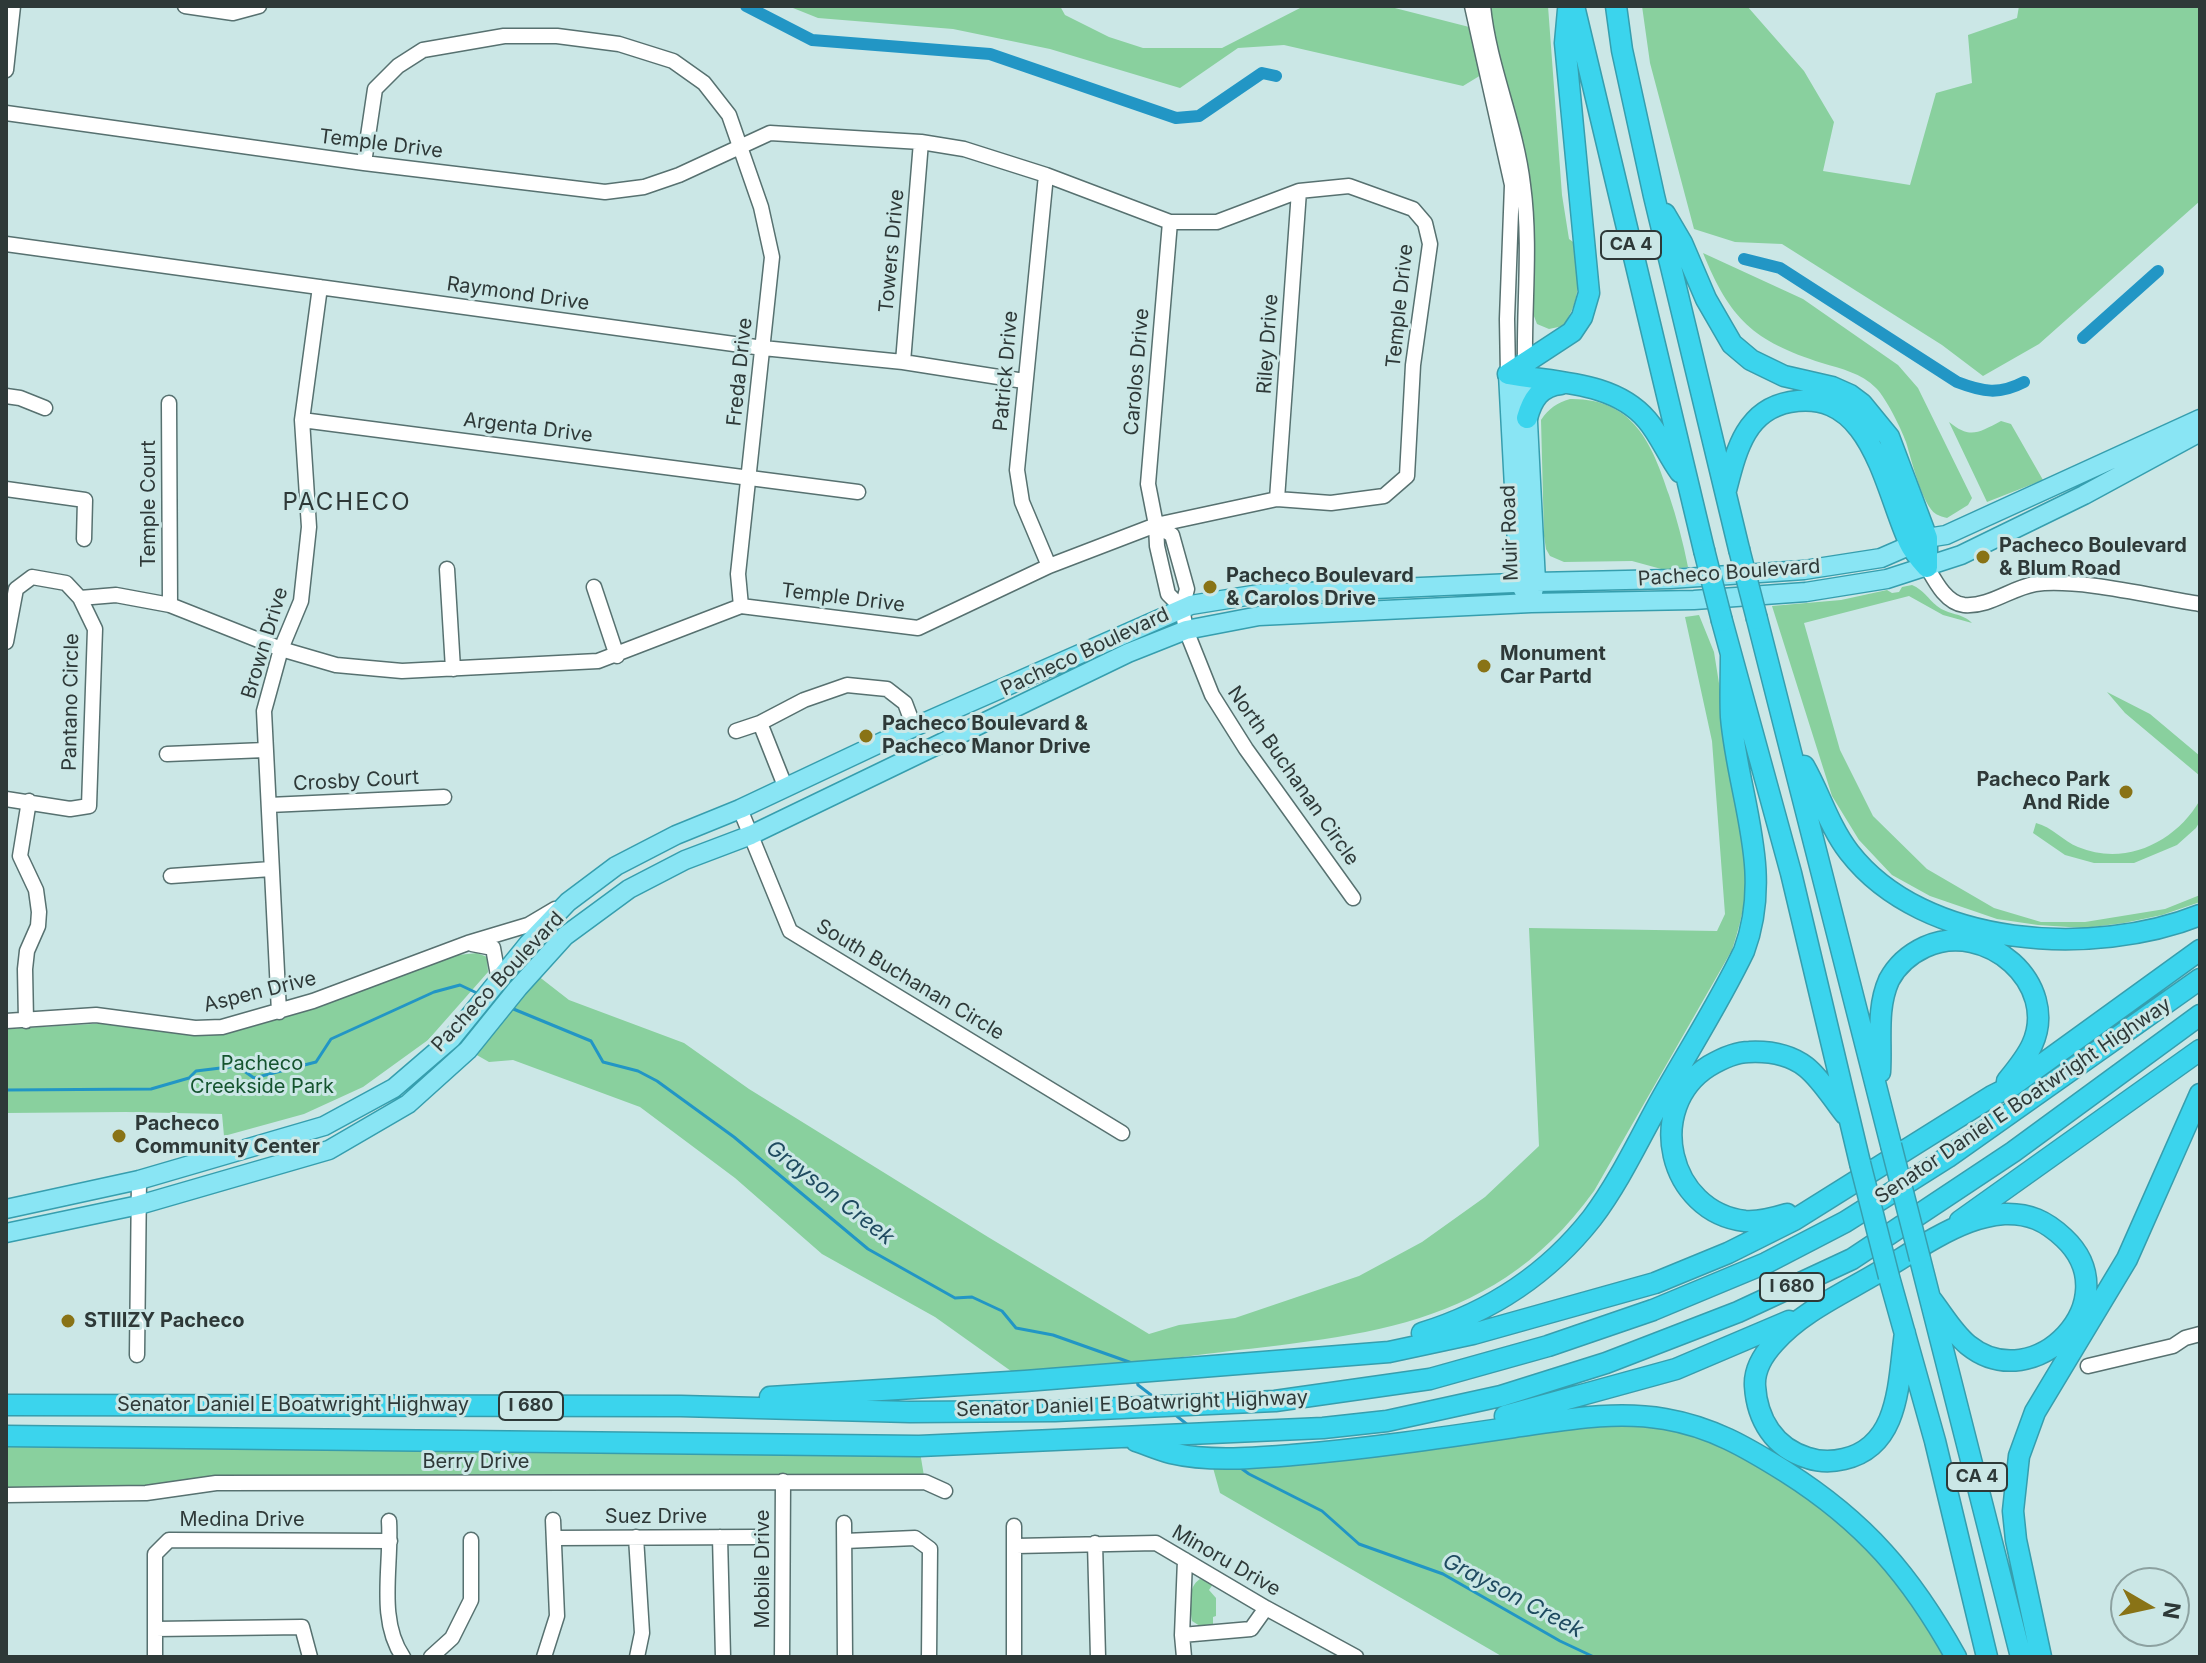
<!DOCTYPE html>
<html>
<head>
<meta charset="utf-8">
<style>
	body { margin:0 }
	#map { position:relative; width:2206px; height:1663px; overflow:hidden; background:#cbe7e6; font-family:Inter,sans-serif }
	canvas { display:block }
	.frame { position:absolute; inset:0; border:8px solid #2e3938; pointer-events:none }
	.north { position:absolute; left:2110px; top:1567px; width:80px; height:80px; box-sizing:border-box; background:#cbe7e6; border:2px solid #8ca1a0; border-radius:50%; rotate:99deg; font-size:22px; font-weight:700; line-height:32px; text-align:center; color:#2e3938 }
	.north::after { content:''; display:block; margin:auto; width:28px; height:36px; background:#897316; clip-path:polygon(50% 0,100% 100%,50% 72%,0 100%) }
</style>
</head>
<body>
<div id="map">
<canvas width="2206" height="1663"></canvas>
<div class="frame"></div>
<div class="north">N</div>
</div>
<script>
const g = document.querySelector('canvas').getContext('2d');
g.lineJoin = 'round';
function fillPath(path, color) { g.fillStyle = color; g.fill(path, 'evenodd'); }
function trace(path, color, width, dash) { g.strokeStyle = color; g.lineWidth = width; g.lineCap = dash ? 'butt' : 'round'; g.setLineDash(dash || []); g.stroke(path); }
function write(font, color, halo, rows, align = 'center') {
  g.font = font + ' Inter,sans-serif'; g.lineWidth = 6; g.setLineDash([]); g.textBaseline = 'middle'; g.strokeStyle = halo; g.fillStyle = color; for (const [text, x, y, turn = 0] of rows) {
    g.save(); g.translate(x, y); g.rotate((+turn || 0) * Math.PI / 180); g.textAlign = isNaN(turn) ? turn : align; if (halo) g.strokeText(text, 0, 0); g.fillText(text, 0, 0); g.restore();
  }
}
const green = new Path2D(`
	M788,6h272l5,9 44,22 34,11h79l82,-42h83l90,23 9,43 -23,14 -179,-41 -46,3 -58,40 -130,-39 -97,-20 -135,-11z
	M1490,6h58l14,189 7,44 7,5c2,33 7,53 -13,82l-14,3 -12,-5 -5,-13c0,-42 5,-88 -2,-130 -10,-56 -38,-119 -40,-175z
	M1642,6h105l57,65 30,51 -11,49 87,14 26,-92 36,-10 -4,-48 49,-17 2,-12h181v195l-161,143 -56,32 -41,-31 -160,-101 -47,-2 -41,-13 -44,-166z
	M1703,253l100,46 95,66 20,23 54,110 -4,7 -21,13c-1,0 -10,-3 -11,-4 -14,-9 -25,-56 -30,-72 -5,-14 -20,-44 -30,-54 -15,-15 -34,-19 -54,-25 -69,-22 -92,-44 -119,-110z
	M1570,399c63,-1 82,44 99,96 8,24 14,47 19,72l-23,3 -33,-9 -68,1 -14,-6 -4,-7 -2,-13 -3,-116c8,-12 16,-17 29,-21z
	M2001,421l10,3 32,56 -56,22 -38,-80c21,17 29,11 52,-1z
	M1912,585c12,5 16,14 25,21 11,9 26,7 35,17l-29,-8 -34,-19 -105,27 36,127 33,66 54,53 67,39 47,14h44l80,-13 35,-14v7l-38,13 -38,8 -40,5 -46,-3 -41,-6 -67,-23 -38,-21 -33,-35 -27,-44 -60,-190 69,-6 46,-10 5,3 7,-1 3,-5z
	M1699,615l15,37 32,200c2,39 -2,61 -14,98l-138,241c-108,150 -254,144 -419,167l8,9 -158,14 -90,-64 -113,-63 -87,-76 -95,-71 -127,-47 -24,2 -21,-12 65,-78 36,28 115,43 65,46 239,148 161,97 30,-9 56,-7 124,-42 63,-34 63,-45 54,-51 -10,-218 188,3 8,-17 -13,-173 -27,-124z
	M2107,692l43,22 50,42v20l-75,-63z
	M2200,800v21l-4,7 -19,17 -43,18h-40l-29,-8 -32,-22 3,-10c16,4 27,18 42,24 47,20 98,-5 122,-47z
	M477,953l10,4 1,15 -60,68 -65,47 -59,27 -80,22 -2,-22 -96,-2 -120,1v-84l103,-6 73,10 32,1 106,-27 104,-42 34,-10z
	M1577,1418l118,8 161,98 100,133h-453l-283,-164 -10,-36z
	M6,1436l913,10 6,36h-538l-381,13z
	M1200,1579l13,5 -4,6 7,8v18l-3,1v9h-13l-8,-5c-2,-14 -5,-34 8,-42z`);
const stream = new Path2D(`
	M511,1008l80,33 12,21 35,9 19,10 77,56 134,112 87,49 17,-1 30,14 14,17 37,7 79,28
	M6,1090l145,-1 38,-11 7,-7 41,-5 17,12 62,-16 15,-23 103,-47 26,-7 19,9
	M1136,1378l2,7 17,13
	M1173,1413l16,13
	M1238,1466l11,8 73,37 37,33 84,30 117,67 34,16`);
const canal = new Path2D(`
	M746,6l66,34 178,14 186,64 23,-2 63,-43 14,3
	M1744,259l36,9 177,114c26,10 42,13 67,0
	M2083,338l75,-67`);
const minor = new Path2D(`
	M185,6l48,7 26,-7
	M1472,6l40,179 -5,134 1,55
	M1483,6c6,61 33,118 40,179 8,59 1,118 2,177
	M6,70l7,-64
	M6,113l358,50 241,29 39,-5 35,-12 91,-42 151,9 43,7 82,26 124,47h47l82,-31 50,-5 64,23 12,14 5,21 -17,121 -6,111 -23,20 -53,7 -54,-4 -121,26 -107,41 -131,62 -177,-22 -143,55 -196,10 -66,-6 -55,-16 -111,-44 -54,-10 -36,3
	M364,163l11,-74 23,-23 25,-16 81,-14h53l62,8 54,17 31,22 25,32 32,92 11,50 -34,317 3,32
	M1046,175l-29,295 5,32 27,64
	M6,244l757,104 140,14 121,19
	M903,362l18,-220
	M6,396l14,2 25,10
	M169,403l1,202
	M302,420l556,72
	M6,489l79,11 -1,39
	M1277,499l22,-308
	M1156,525l-8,-41 22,-262
	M1927,567c8,14 19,36 37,38 26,2 47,-17 71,-21 44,-6 119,13 165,20
	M447,569l6,100
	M594,587l23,69
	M1182,608l-14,-14 -11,-48 -1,-21 16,10 15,54 -5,19 4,22 26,65 34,54 107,149
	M6,642l10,-53 16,-12 34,6 14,15 15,31 -6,177 -19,3 -64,-10
	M760,723l25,63
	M736,731l24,-8 44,-23 43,-15 40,4 18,14 9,24
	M167,754l98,-4
	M269,805l175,-8
	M740,809l50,122 332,202
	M171,876l100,-7
	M472,944l21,4 6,33
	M279,1012l-15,-301 17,-62 20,-48 8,-74 -7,-107 18,-133
	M6,1021l90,-6 99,13 27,-1 91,-26 155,-58 60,-18 27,-16
	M26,1021l-1,-52 2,-18 11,-25 1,-14 -3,-22 -16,-34 9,-55
	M137,1355l2,-175
	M2088,1366l85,-20 12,-8 15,-4
	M6,1495l140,-2 70,-10 709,-1 20,9
	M389,1521c3,44 -12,98 14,136
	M844,1523l1,134
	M636,1537l6,96 -5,24
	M720,1537l3,120
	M555,1538l201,-1
	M845,1541l70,-3 15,11 -1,108
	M1095,1543l3,114
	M1016,1546l140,-3 110,65 90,49
	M155,1629l147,-2 8,30
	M1182,1635l69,-6 15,-21
	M155,1657v-103l14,-14 221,1
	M431,1657l21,-19 19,-38v-60
	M544,1657l13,-41 -4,-96
	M782,1657l1,-176
	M1014,1657v-131
	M1184,1657l-2,-22 3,-75`);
const major = new Path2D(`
	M1525,362l11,220 -3,10
	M1508,374l11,208 6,11
	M6,1209l133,-29 185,-54 70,-38 57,-49 77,-95 40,-42 48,-36 60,-31 64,-26 174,-82 277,-122 68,-11 277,-12 134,-3 134,-9 77,-12 46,-20 19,-3 254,-116
	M6,1233l133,-28 190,-55 79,-46 60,-54 50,-62 47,-52 64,-47 56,-29 66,-25 377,-182 58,-23 73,-14 272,-13 163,-3 112,-8 81,-13 74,-24 123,-60 116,-63`);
const highway = new Path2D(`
	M1574,6l130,544
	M1616,6l6,44 32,146 85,353
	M1665,214l17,29 24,56 26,45 19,16 33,16 48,11 18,8 12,9 27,33 38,101v29
	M1508,374l64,-42 10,-15 7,-24 -24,-250 3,-33
	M1508,374c47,9 106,7 139,46 13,15 21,36 33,52
	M1527,418c5,-18 13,-32 34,-34
	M1726,490c10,-38 19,-80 64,-88 81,-15 94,85 119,140 4,9 11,17 18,25
	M1757,619l134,526
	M1722,621l69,252 69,290
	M1804,766c16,28 25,60 45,86 75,97 246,105 351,63
	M1880,1072c2,-31 -4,-63 9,-92 8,-15 21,-26 36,-33 61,-28 135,37 107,98 -6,13 -16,25 -25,36
	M1787,1214c-13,4 -28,8 -42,7 -77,-9 -101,-114 -36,-155 12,-7 26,-14 40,-14 21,-1 40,2 57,15 15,12 27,32 39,47
	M1960,1221l240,-171
	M1920,1259l101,398
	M1889,1277l46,164 52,216
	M1422,1333c68,-21 126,-59 170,-115 28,-37 48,-81 71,-122 27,-48 57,-95 81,-145 30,-81 -6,-153 -13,-234 -1,-21 0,-42 0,-62
	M1905,1333c-7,47 -4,113 -61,126 -12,3 -24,3 -36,-1 -34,-10 -51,-39 -53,-72 -1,-17 8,-31 19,-43 27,-31 70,-50 105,-71 29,-17 58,-38 90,-50 10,-4 24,-7 35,-8 25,-1 42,7 60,24 66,62 -29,161 -96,107 -15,-12 -26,-32 -38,-47
	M770,1397l255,-16 364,-29 84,-18 182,-51 73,-30 66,-33 198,-124 20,-10 188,-136
	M6,1405l675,1 229,6 145,-1 220,-10 155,-22 118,-33 105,-36 113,-47 79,-41 103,-65 252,-178
	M1505,1416l171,-47 113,-48
	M6,1436l913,10 404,-18 64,-7 114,-25 105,-33 132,-51 114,-53 161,-107 187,-137
	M1136,1441c12,4 23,9 35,12 38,9 82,5 121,2 74,-6 148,-17 222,-28 50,-7 101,-17 151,-8 47,8 81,28 121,53 79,50 125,104 170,185
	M2041,1657l-25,-117 -3,-29 6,-55 16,-44 92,-153 73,-165`);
const highwayBridge = new Path2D(`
	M1739,549l18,70
	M1704,550l18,71
	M1891,1145l29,114
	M1860,1163l29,114`);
const markers = [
	[1983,557,8,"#897316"],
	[1210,587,8,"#897316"],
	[1484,666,8,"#897316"],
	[866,736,8,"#897316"],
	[2126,792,8,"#897316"],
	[119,1136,8,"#897316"],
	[68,1321,8,"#897316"]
];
const shields = [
	[1631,245,60],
	[1792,1287,64],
	[531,1406,64],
	[1977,1477,60]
];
const shieldNames = [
	["CA 4",1631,245],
	["I 680",1792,1287],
	["I 680",531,1406],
	["CA 4",1977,1477]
];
const streetNames = [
	["Temple Drive",381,144,7],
	["Towers Drive",892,251,-85],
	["Raymond Drive",518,294,8],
	["Temple Drive",1400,306,-84],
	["Riley Drive",1268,344,-86],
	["Patrick Drive",1006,371,-85],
	["Freda Drive",740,372,-84],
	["Carolos Drive",1137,372,-85],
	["Argenta Drive",528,428,7],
	["Temple Court",149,504,-90],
	["Muir Road",1510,533,-92],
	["Pacheco Boulevard",1729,573,-4],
	["Temple Drive",843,598,7],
	["Brown Drive",265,643,-73],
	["Pacheco Boulevard",1085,652,-25],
	["Pantano Circle",71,702,-89],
	["North Buchanan Circle",1293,776,55],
	["Crosby Court",356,781,-3],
	["South Buchanan Circle",910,980,31],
	["Pacheco Boulevard",498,982,-47],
	["Aspen Drive",260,992,-14],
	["Senator Daniel E Boatwright Highway",2023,1101,-34],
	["Senator Daniel E Boatwright Highway",1132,1404,-2],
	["Senator Daniel E Boatwright Highway",293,1405],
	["Berry Drive",476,1462],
	["Suez Drive",656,1517],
	["Medina Drive",242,1520],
	["Minoru Drive",1226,1561,30],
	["Mobile Drive",763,1569,-90]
];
const poiNames = [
	["Pacheco Boulevard",1999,546],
	["& Blum Road",1999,569],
	["Pacheco Boulevard",1226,576],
	["& Carolos Drive",1226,599],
	["Monument",1500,654],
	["Car Partd",1500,677],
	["Pacheco Boulevard &",882,724],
	["Pacheco Manor Drive",882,747],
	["Pacheco Park",2110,780,"right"],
	["And Ride",2110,803,"right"],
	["Pacheco",135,1124],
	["Community Center",135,1147],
	["STIIIZY Pacheco",84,1321]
];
const parkNames = [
	["Pacheco",262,1064],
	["Creekside Park",262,1087]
];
const waterNames = [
	["Grayson Creek",830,1193,38],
	["Grayson Creek",1513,1596,28]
];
const quarterNames = [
	["PACHECO",347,503]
];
fillPath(green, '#89d09e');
trace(stream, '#2296c5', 3);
trace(canal, '#2296c5', 12);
trace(minor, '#577170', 17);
trace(major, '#369eae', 21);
trace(highway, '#369eae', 23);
trace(minor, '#fff', 14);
trace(major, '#89e5f4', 18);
trace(highway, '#3bd4ed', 20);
trace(highwayBridge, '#369eae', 23, []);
trace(highwayBridge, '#3bd4ed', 20);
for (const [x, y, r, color] of markers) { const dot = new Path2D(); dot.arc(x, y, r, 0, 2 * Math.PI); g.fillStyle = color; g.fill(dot); trace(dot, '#cbe7e6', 3); }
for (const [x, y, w] of shields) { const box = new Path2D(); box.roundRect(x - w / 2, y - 14, w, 28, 6); g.fillStyle = '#cbe7e6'; g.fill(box); trace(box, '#2e3938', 2); }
write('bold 18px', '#2e3938', null, shieldNames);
write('20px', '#2e3938', '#cbe7e6', streetNames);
write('bold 20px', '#2e3938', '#cbe7e6', poiNames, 'left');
write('20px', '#15542f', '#cbe7e6', parkNames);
write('italic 22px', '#1f4b60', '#cbe7e6', waterNames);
g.letterSpacing = '2px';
write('24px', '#2e3938', '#cbe7e6', quarterNames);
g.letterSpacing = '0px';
</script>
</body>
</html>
